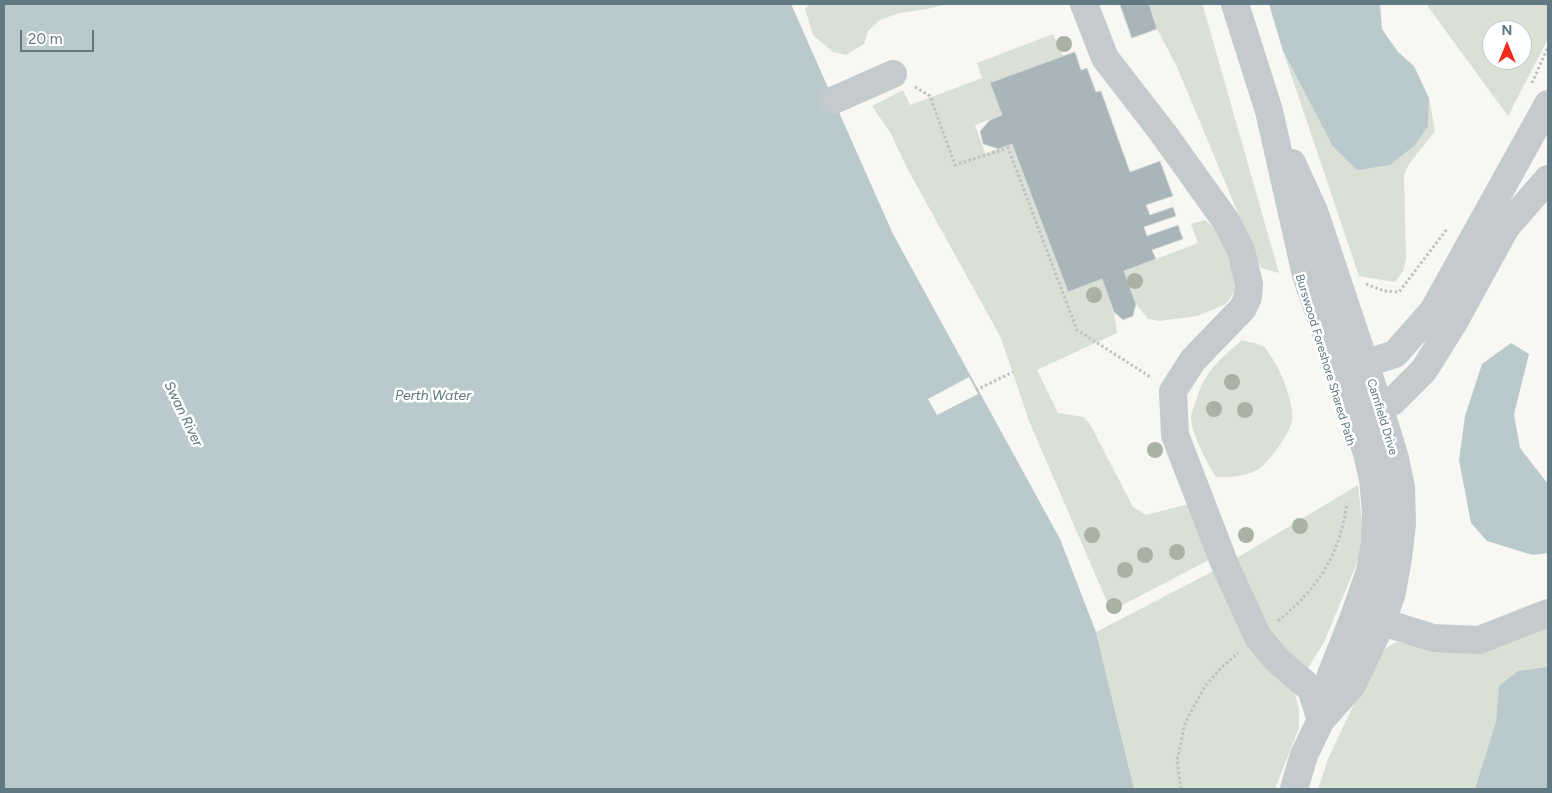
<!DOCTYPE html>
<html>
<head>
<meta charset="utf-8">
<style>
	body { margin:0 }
	#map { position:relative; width:1552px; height:793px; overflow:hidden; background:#f8f7f4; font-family:Figtree,sans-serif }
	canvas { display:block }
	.frame { position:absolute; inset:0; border:5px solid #607982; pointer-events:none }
	.north { position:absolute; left:1482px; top:20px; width:50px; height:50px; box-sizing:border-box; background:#fff; border:1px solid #bfc9cd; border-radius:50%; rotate:0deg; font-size:14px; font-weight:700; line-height:20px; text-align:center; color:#607982 }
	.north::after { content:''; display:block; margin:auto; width:18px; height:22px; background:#f12b1b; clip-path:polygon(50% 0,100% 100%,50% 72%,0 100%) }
	.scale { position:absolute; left:20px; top:30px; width:74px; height:22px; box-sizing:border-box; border:2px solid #607982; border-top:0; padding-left:6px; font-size:15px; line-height:18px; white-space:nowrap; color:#607982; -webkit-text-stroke:4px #fff; paint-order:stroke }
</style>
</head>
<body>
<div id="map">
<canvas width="1552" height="793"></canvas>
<div class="frame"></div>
<div class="north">N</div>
<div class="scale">20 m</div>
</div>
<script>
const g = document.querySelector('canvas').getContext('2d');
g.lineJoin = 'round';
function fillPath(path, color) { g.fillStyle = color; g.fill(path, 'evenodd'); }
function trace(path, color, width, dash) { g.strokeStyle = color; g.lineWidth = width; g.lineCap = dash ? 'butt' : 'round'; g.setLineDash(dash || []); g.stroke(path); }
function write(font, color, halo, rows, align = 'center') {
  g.font = font + ' Figtree,sans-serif'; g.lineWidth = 5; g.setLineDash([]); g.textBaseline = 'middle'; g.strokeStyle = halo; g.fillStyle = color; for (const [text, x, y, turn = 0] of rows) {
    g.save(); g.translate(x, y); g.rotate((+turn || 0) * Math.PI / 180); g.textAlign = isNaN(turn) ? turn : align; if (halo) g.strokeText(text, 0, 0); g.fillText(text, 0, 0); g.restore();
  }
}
const green = new Path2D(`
	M809,4h140l-22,5 -28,4 -19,7 -12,11 -4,13 -18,11 -13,-3 -20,-17 -8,-26z
	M1149,4h52l2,2 76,267 -18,-5 -84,-201 -20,-38z
	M1426,4h122v35l-40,77zM1492,30h30v30h-30z
	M1053,34l10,23 -72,26 11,32 -27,10 10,28 27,-9 56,147 34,-12 12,33 3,21 -80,37 21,43 26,4 6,7 43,83 13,8 43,-11 22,55 -100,52 -82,-190 -28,-83 -94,-170 -17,-36 -18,-26 31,-16 7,15 72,-27 -5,-15z
	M1283,51l49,94 96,-19 1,-28 6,33 -26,33 -5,11 2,84 -3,12 -8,11 -36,-6z
	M1205,220l16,14 12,28 2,29 -9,13 -29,12 -38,5 -11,-2 -12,-15 -12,-33 74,-28 -7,-19z
	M1242,340c6,2 17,3 22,7 13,13 31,55 28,74 -2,12 -24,43 -35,49 -13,7 -26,7 -41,7 -8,-12 -26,-46 -25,-61 1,-5 3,-10 5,-15 9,-30 23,-41 46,-61z
	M1358,485l6,54 -9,29 -31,74 -30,49 5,17v20l-24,61h-141l-38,-157 129,-67z
	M1548,624v165h-230l10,-30 50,-106 18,-11 59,11 29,-1z`);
const water = new Path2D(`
	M4,4h787l102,230 167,305 36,93 38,157h-1130z
	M1269,4h111l2,25 16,23 16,14 15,32 -1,28 -13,19 -25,20 -33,5 -25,-25 -49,-94z
	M1511,343l18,11 -15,60 6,34 28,36v69l-15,2 -46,-14 -16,-18 -12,-63 6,-44 17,-52z
	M1548,667v122h-73l21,-67 3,-36 19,-15z`);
const pier = new Path2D(`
	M969,377l9,17 -41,21 -9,-16z`);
const building = new Path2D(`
	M1120,4h29l8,25 -25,9z
	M1075,52l6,18 6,-2 9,24 5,-1 29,81 30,-11 13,35 -27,9 4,10 23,-8 3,9 -32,11 3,9 31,-11 5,14 -31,11 4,9 -32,12 12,33 -3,12 -10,4 -9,-8 -12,-33 -34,13 -56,-148 -13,5 -16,-5 -3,-13 10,-11 12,-5 -12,-32z`);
const path = new Path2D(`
	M1532,83l16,-36
	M915,87l15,9 25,69 53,-17 69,182 75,48
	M1366,284l18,7 15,1 48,-63
	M976,390l37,-18
	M1278,621c40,-33 62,-66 69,-118
	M1181,789l-4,-28 8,-38 20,-37 17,-19 16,-14`);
const minor = new Path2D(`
	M1084,4l21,54 58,75 63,88 15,29 8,34 -1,13 -5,11 -50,52 -20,31 2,44 50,130 33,72 19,23 34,29 10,31
	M1235,4l34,107 37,164 61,178 6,26 3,33 -1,31 -5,28 -16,46 -23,58 -10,45 -17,35 -10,34
	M834,100l59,-26
	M1292,163l22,48 65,195 16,52 6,30 1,36 -4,34 -6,34 -10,30 -30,63 -30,34
	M1348,369l47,-15 38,-43 115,-207
	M1364,411l28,-9 32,-32 30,-48 52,-95 42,-48
	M1364,616l69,22 46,2 69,-27`);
const trees = [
	[1064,44],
	[1135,281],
	[1094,295],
	[1232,382],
	[1214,409],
	[1245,410],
	[1155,450],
	[1300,526],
	[1092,535],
	[1246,535],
	[1177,552],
	[1145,555],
	[1125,570],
	[1114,606]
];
const streetNames = [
	["Burswood Foreshore Shared Path",1325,360,73],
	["Camfield Drive",1382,417,73]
];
const waterNames = [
	["Perth Water",433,396],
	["Swan River",183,414,64]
];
fillPath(green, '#dae0d5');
fillPath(water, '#bacacc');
fillPath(pier, '#f8f7f4');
fillPath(building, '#a8b5b9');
trace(building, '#d9d9d7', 1);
trace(path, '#bec2c3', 3, [2.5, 2.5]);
trace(minor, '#c5cacd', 28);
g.fillStyle = '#a9b2a3';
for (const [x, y] of trees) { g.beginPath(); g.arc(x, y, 8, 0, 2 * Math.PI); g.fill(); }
write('12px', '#607982', '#fff', streetNames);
write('italic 14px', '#5b787c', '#fff', waterNames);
</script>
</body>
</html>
